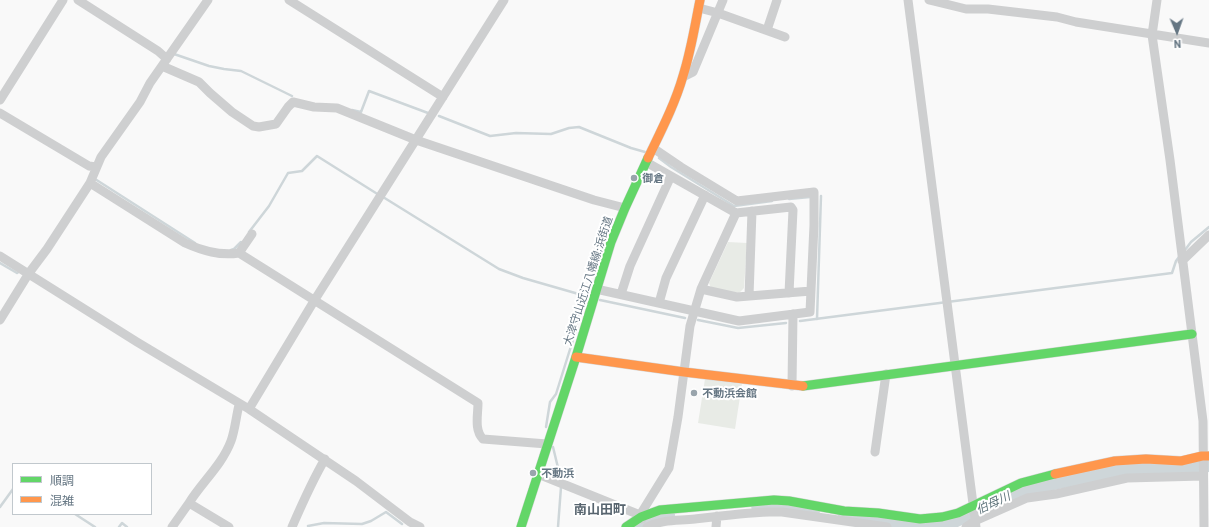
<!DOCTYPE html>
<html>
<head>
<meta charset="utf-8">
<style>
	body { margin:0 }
	#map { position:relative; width:1209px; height:527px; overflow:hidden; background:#f9f9f9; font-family:Barlow,"Noto Sans JP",sans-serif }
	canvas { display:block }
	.legend { position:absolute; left:12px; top:463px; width:140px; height:52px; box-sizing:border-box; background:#fff; border:1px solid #c1c8cd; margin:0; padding:5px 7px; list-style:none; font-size:12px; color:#657683 }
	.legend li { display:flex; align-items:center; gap:8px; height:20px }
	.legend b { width:20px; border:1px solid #c1c8cd }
	.north { position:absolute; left:1157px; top:12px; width:40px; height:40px; -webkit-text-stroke:3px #fff; paint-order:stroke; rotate:178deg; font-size:11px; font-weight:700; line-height:16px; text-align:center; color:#657683 }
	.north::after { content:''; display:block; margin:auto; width:14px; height:18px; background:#657683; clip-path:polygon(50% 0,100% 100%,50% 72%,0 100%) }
</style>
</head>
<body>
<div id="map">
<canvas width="1209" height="527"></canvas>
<ul class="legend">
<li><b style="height:5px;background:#63d668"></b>順調</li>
<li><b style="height:5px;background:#ff974d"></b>混雑</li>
</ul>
<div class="north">N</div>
</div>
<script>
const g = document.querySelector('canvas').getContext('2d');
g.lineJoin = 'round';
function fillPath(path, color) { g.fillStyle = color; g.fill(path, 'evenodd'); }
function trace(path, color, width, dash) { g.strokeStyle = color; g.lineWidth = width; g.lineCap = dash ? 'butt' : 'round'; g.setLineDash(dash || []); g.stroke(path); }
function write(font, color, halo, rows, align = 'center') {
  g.font = font + ' Barlow,"Noto Sans JP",sans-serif'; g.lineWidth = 4; g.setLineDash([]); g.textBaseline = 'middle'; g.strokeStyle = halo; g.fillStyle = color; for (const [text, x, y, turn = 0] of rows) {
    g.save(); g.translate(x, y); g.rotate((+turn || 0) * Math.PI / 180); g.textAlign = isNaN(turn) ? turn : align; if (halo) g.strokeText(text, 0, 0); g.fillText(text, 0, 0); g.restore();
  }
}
const green = new Path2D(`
	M728,242l19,1 -3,45 -5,5 -28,-5 -2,-5z
	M705,379l37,5 -7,45 -37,-6z`);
const stream = new Path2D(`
	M174,54l35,12 15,3 17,2 51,25
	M352,110l9,2 8,-21 59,22
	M439,116l51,20 26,-3 35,1 18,-6 10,-1 52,21 14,4
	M659,158l12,9 63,39 38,-5
	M95,179l100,64
	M383,197l116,72 24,9 66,19
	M789,199l21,-2
	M249,232l20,-26 19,-33 14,-2 15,-15 62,39
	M231,250l3,-1 7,-7
	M1185,250l6,-8 18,-15
	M0,263l17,10 3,-2
	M600,300l85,18
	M817,319l4,-123
	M698,320l40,8 48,-5
	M800,321l372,-48 4,-12 3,-4
	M546,427l4,-25 6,-8 21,-67 -1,-7 9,-16
	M553,447l7,29
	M0,507l13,-18
	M75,514l20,13
	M308,526l16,-3 38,1 9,-3 15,-9 16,12
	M119,527l3,-4 5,4
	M558,527l3,-40`);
const river = new Path2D(`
	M758,506l28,1 27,4
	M845,516l76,10 15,-1 14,-2 65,-31 48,-11 63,-12h56l27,-4
	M637,527l22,-11 9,-1`);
const street = new Path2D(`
	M78,0l80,51 9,8
	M289,0l154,97
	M908,0l68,527
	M929,0l37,9h22l69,8 19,5 133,21
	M1157,0l-5,35 18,125 33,261 1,106
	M699,8l19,5 67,24
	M767,30l10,-30
	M162,66l37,16 11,11 22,19 21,14 6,1 17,-3 12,-17 5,-5 21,5 23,1 79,32 178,60 31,8
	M683,77l10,-5 30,-72
	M0,100l63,-100
	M0,113l89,53 7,1
	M646,162l90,51 55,-6 2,3 -4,83
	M90,183l95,60c18,8 35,13 54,10l13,-19
	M239,253l239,150c0,12 -4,27 5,36l64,5
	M0,256l137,86 112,67 107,72 54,41 10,5
	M1182,261l27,-26
	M596,289l143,32 71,-9 4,-87v-33l-77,9 -56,-34 -28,-19
	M701,289l36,8 74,-6
	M621,294l9,-28 41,-90
	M749,296l3,-85
	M659,303l7,-25 39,-83
	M0,320l29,-47 18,-24 43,-66 11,-26 39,-55 10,-19 58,-83
	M792,386l1,-72
	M249,409l65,-108 190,-301
	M875,452l11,-78
	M538,474l102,41 2,4
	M189,503c13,-21 33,-38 42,-62 4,-11 5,-24 8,-36
	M640,515l29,-47 9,-51 12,-91 11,-37 35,-76
	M172,527l17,-24 40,24
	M292,527c10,-23 20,-46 33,-68
	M647,527c17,-8 30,-6 48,-8 25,-3 49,-6 74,-7h13l105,15
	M716,527l1,-11
	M966,527l9,-6 52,-23 29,-4 71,-16 76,-2`);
const fast = new Path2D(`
	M803,386l389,-52
	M521,527l55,-170 35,-115 14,-34 23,-50
	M626,527l15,-10 19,-7 114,-10 15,1 55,10 34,2 42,6 22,-2 16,-4 63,-30 34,-9`);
const slow = new Path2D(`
	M648,158c13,-27 27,-54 35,-82 8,-25 12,-51 17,-76
	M576,357l108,15 119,14
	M1055,474l60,-13 31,-2 35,2 21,-5h7`);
const markers = [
	[634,178,4,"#99a4ac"],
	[694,393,4,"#99a4ac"],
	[533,473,4,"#99a4ac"]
];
const poiNames = [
	["御倉",642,178],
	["不動浜会館",702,393],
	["不動浜",541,473]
];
const streetNames = [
	["大津守山近江八幡線;浜街道",588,281,-72]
];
const waterNames = [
	["伯母川",993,503,-25]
];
const quarterNames = [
	["南山田町",600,510]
];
fillPath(green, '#e8ebe6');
trace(stream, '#ced6d9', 2.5);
trace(river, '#ced6d9', 14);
trace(fast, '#d5d6d7', 10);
trace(slow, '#d5d6d7', 10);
trace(street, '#cecfd0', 9);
trace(fast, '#63d668', 9);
trace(slow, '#ff974d', 9);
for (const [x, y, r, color] of markers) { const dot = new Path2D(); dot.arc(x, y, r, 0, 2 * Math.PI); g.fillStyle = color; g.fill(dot); trace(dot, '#fff', 1.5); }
write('bold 11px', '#657683', '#fff', poiNames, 'left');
write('11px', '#657683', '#fff', streetNames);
write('italic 12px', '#60757c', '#fff', waterNames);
write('bold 13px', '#57646e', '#fff', quarterNames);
</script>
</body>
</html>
